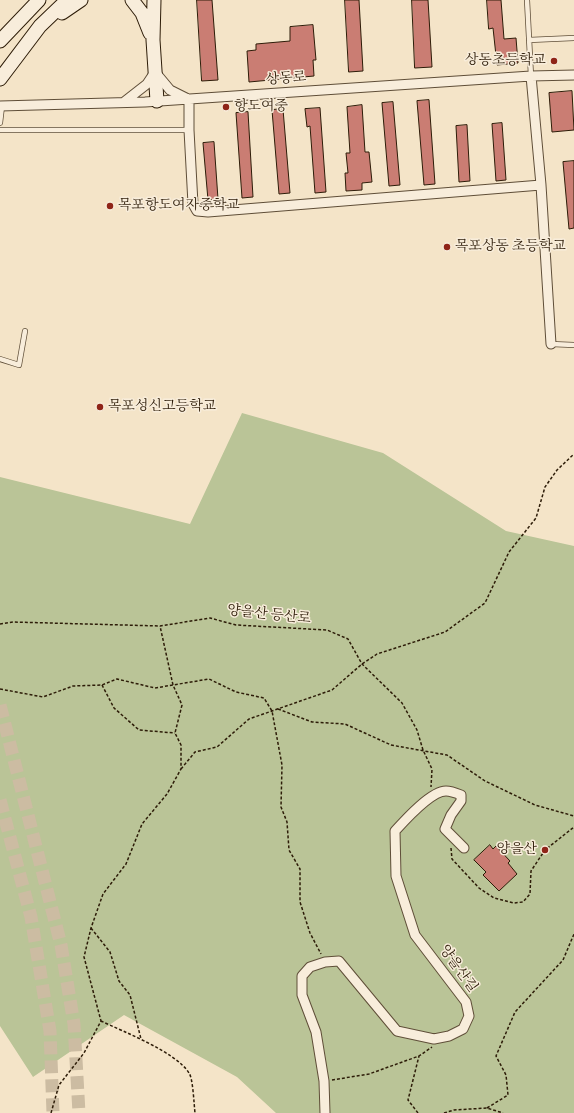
<!DOCTYPE html>
<html>
<head>
<meta charset="utf-8">
<style>
	body { margin:0 }
	canvas { display:block; background:#f4e4c8 }
</style>
</head>
<body>
<canvas width="574" height="1113"></canvas>
<script>
const g = document.querySelector('canvas').getContext('2d');
g.lineJoin = 'round';
function fillPath(path, color) { g.fillStyle = color; g.fill(path, 'evenodd'); }
function trace(path, color, width, dash) { g.strokeStyle = color; g.lineWidth = width; g.lineCap = dash ? 'butt' : 'round'; g.setLineDash(dash || []); g.stroke(path); }
function write(font, color, halo, rows, align = 'center') {
  g.font = font + ' "Libre Bodoni","Noto Serif KR",serif'; g.lineWidth = 3; g.setLineDash([]); g.textBaseline = 'middle'; g.strokeStyle = halo; g.fillStyle = color; for (const [text, x, y, turn = 0] of rows) {
    g.save(); g.translate(x, y); g.rotate((+turn || 0) * Math.PI / 180); g.textAlign = isNaN(turn) ? turn : align; if (halo) g.strokeText(text, 0, 0); g.fillText(text, 0, 0); g.restore();
  }
}
const green = new Path2D(`
	M242,413l141,40 123,78 68,15v567h-298l-39,-36 -113,-62 -91,62 -33,-51v-549l190,47z`);
const building = new Path2D(`
	M197,0h15l6,80 -16,1z
	M345,0h14l4,71 -14,1z
	M412,0h16l4,67 -17,1z
	M487,0h14l3,39 12,-1 2,25 -21,2 -4,-37 -4,1z
	M313,25l3,35h-3l1,16 -65,6 -2,-31 9,-1v-6l34,-3v-14z
	M572,91l2,39 -22,2 -3,-39z
	M429,100l6,84 -11,1 -7,-84z
	M393,102l7,83 -11,1 -7,-83z
	M362,105l3,47h4l3,30 -10,1v7l-16,1 -1,-18h3l-2,-20h4l-3,-46z
	M320,108l6,84 -11,1 -5,-67 -3,1 -2,-18z
	M283,109l7,84 -11,1 -7,-84z
	M248,112l5,85 -11,1 -6,-85z
	M502,123l4,57 -10,1 -4,-57z
	M467,125l3,56 -11,1 -3,-56z
	M214,142l4,57 -10,1 -5,-57z
	M574,161v67l-5,1 -6,-67z
	M490,845l3,4 3,-3 14,15 -2,2 9,11 -18,17 -16,-16 3,-3 -12,-12z`);
const secondaryTunnel = new Path2D(`
	M0,705l61,240 13,79 5,89
	M0,800l31,117 19,114 3,82`);
const path = new Path2D(`
	M0,624l13,-2 147,4 50,-8 26,7 91,5 21,9 14,25 40,39 15,27 6,20 9,19 -1,18
	M102,685l12,23 25,22 36,3
	M0,689l43,8 30,-11 29,-1 15,-6 38,9 54,-9 27,13 28,6 8,13 10,54 -1,42 6,15 2,28 11,19v33l10,31 11,21
	M278,709l34,13 33,2 46,21 56,10 38,26 50,24 39,11
	M181,769l14,-17 22,-5 32,-28 83,-29 30,-26 15,-10 68,-22 40,-29 24,-51 27,-34 9,-31 12,-17 17,-16
	M451,848l1,11 27,29 15,10 20,5 9,-1 7,-8 1,-23 14,-21 29,-23
	M91,928l19,24 9,29 11,14 11,44
	M101,1021c23,11 75,31 88,52 4,5 5,32 6,40
	M332,1080l37,-6 50,-18 13,-9
	M487,1108l21,-13 -2,-20 -10,-19 19,-44 48,-52 11,-26
	M51,1113l8,-28 25,-32 17,-32 -17,-64 7,-29 12,-34 23,-30 16,-40 25,-30 14,-25v-24l-6,-12 7,-28 -9,-20 -13,-59
	M418,1113l-10,-13 11,-44
	M444,1113l10,-3 33,-2 16,5`);
const lane = new Path2D(`
	M527,0l4,76
	M529,40l45,-2
	M0,123l2,-17
	M0,130h189
	M551,344l23,1
	M0,359l19,6 6,-34`);
const street = new Path2D(`
	M531,76l10,109 10,159
	M189,99v31l4,74 4,7 11,1 333,-27
	M124,102l23,-18 8,-12 15,18 18,9
	M0,106l145,-4 386,-26 43,-1
	M325,1113l-1,-32 -8,-49 -14,-37v-19l8,-9 15,-5 14,-1 58,70 37,8 15,-3 14,-7 6,-13 -3,-14 -51,-67 -19,-59 -1,-45c10,-11 36,-40 51,-40 5,0 10,2 15,4v6l-10,14 -6,14 19,19`);
const secondary = new Path2D(`
	M132,0l10,13 8,20
	M154,0l-1,40 4,61
	M62,13l19,-13
	M0,41l39,-41
	M0,79l40,-53 27,-26`);
const markers = [
	[554,61,4,"#8f2418"],
	[226,107,4,"#8f2418"],
	[110,206,4,"#8f2418"],
	[447,247,4,"#8f2418"],
	[100,407,4,"#8f2418"],
	[545,850,4,"#8f2418"]
];
const poiNames = [
	["상동초등학교",546,61,"right"],
	["항도여중",234,107],
	["목포항도여자중학교",118,206],
	["목포상동 초등학교",455,247],
	["목포성신고등학교",108,407],
	["양을산",537,850,"right"]
];
const streetNames = [
	["상동로",286,79,-4],
	["양을산 등산로",269,615,6],
	["양을산길",458,969,54]
];
fillPath(green, '#bac497');
fillPath(building, '#ca7d73');
trace(building, '#2d1c08', 1);
trace(secondaryTunnel, '#ccbca2', 13, [13, 6]);
trace(lane, '#5f4e38', 6);
trace(street, '#5f4e38', 11);
trace(secondary, '#2d1c08', 15);
trace(path, '#2d1c08', 1.5, [3, 2]);
trace(lane, '#f8eddb', 4.5);
trace(street, '#f8eddb', 9);
trace(secondary, '#f8eddb', 13);
for (const [x, y, r, color] of markers) { const dot = new Path2D(); dot.arc(x, y, r, 0, 2 * Math.PI); g.fillStyle = color; g.fill(dot); trace(dot, '#f8eddb', 1.5); }
write('14px', '#2d1c08', '#f8eddb', poiNames, 'left');
write('14px', '#2d1c08', '#f8eddb', streetNames);
</script>
</body>
</html>
